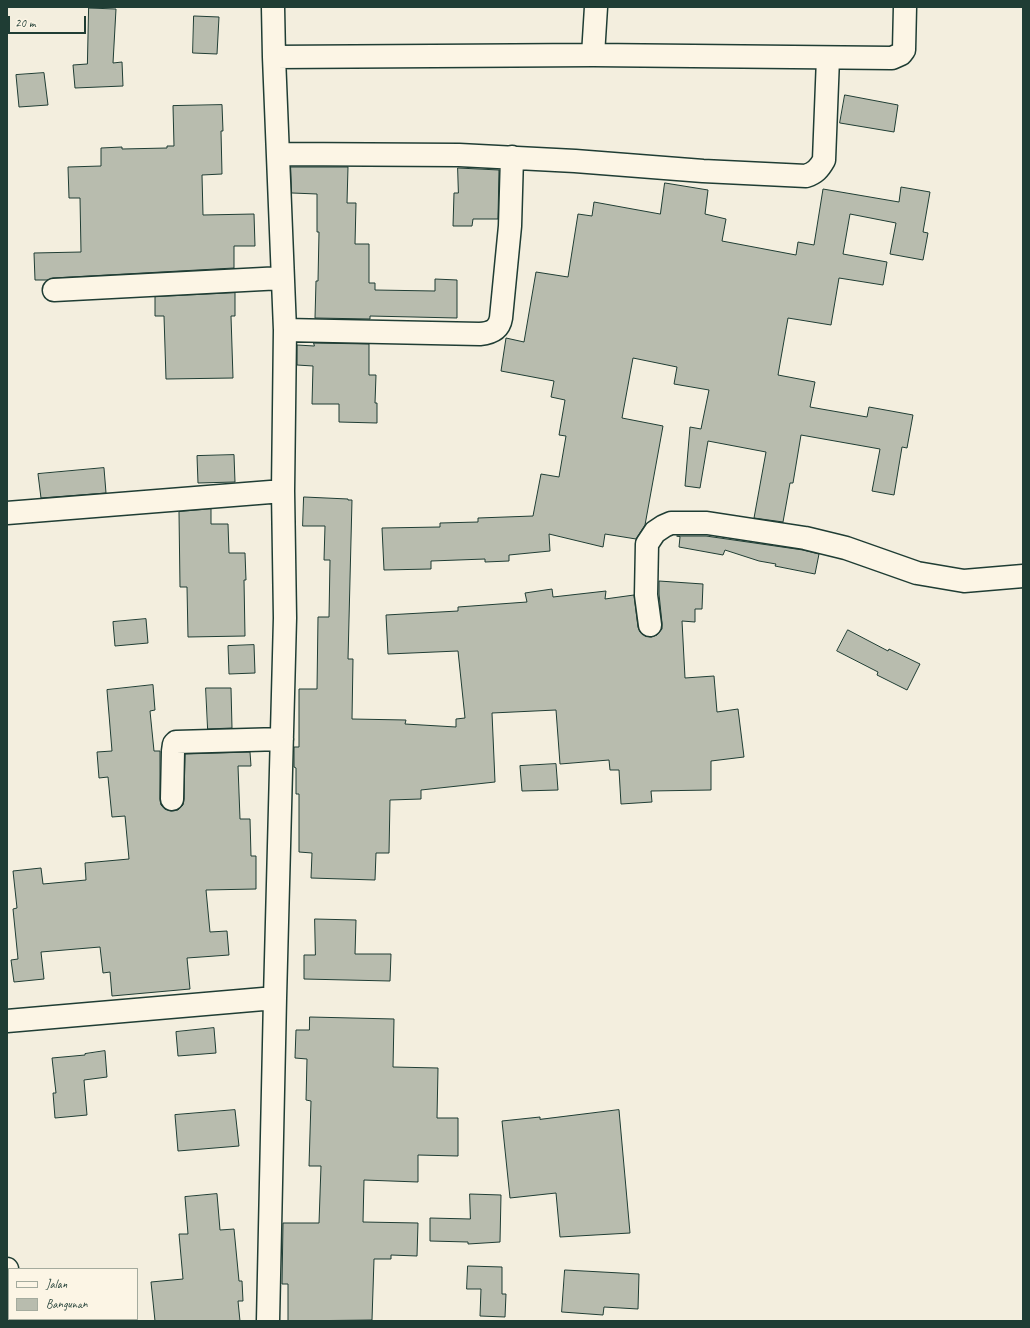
<!DOCTYPE html>
<html>
<head>
<meta charset="utf-8">
<style>
	body { margin:0 }
	#map { position:relative; width:1030px; height:1328px; overflow:hidden; background:#f3eede; font-family:Caveat,sans-serif }
	canvas { display:block }
	.frame { position:absolute; inset:0; border:8px solid #1f3d34; pointer-events:none }
	.legend { position:absolute; left:8px; top:1268px; width:130px; height:52px; box-sizing:border-box; background:#fcf5e5; border:1px solid #a4ab9e; margin:0; padding:5px 7px; list-style:none; font-size:12px; color:#1f3d34 }
	.legend li { display:flex; align-items:center; gap:8px; height:20px }
	.legend b { width:20px; border:1px solid #a4ab9e }
	.scale { position:absolute; left:8px; top:16px; width:78px; height:18px; box-sizing:border-box; border:2px solid #1f3d34; border-top:0; padding-left:5px; font-size:12px; line-height:14px; white-space:nowrap; color:#1f3d34; -webkit-text-stroke:3px #fcf5e5; paint-order:stroke }
</style>
</head>
<body>
<div id="map">
<canvas width="1030" height="1328"></canvas>
<div class="frame"></div>
<ul class="legend">
<li><b style="height:5px;background:#fcf5e5"></b>Jalan</li>
<li><b style="height:11px;background:#b8bcae"></b>Bangunan</li>
</ul>
<div class="scale">20 m</div>
</div>
<script>
const g = document.querySelector('canvas').getContext('2d');
g.lineJoin = 'round';
function fillPath(path, color) { g.fillStyle = color; g.fill(path, 'evenodd'); }
function trace(path, color, width, dash) { g.strokeStyle = color; g.lineWidth = width; g.lineCap = dash ? 'butt' : 'round'; g.setLineDash(dash || []); g.stroke(path); }
const building = new Path2D(`
	M89,8l27,1 -3,54 9,-1 1,24 -48,2 -2,-23 14,-1z
	M194,16l25,1 -2,37 -24,-1z
	M44,73l4,32 -29,2 -3,-32z
	M845,95l53,10 -4,27 -54,-9z
	M222,105l1,26h-2l1,43 -20,1 1,40 51,-1 1,32h-21v22l-181,10 -6,2h-12l-1,-27 47,-1 -1,-54h-11l-1,-31 33,-1v-18l21,-1v2l45,-1v-2h7l-1,-40z
	M291,167h57l-1,36h9l-1,41h14v39h6v7l60,1v-12l22,1v38l-87,-2v3l-55,-1 1,-37h2l1,-49h-2v-38l-25,-1z
	M458,168l41,2 -1,49h-25l-1,7h-19l1,-33h4z
	M665,183l43,7 -3,24 21,5 -4,22 74,14 2,-13 16,3 9,-56 76,13 2,-15 29,5 -7,40 5,1 -5,27 -33,-6 6,-31 -46,-9 -7,40 44,8 -4,23 -44,-7 -8,47 -43,-7 -10,57 37,7 -5,25 57,10 2,-10 44,8 -6,33 -5,-1 -8,48 -22,-4 8,-42 -79,-14 -8,48h-3l-7,39 -29,-4 12,-66 -58,-11 -8,47 -15,-2 5,-59 11,2 8,-39 -35,-6 3,-17 -44,-9 -11,60 41,8 -18,99 -9,14 -31,-5 -2,13 -54,-13 1,17 -41,4v6l-24,1v-3l-54,2v8l-47,1 -2,-42 58,-1v-4l38,-1v-4l55,-2 8,-42 18,3 7,-41 -7,-1 6,-35 -14,-3 3,-16 -53,-10 5,-33 18,4 12,-70 32,5 10,-63 14,2 2,-14 66,12z
	M235,293v23h-4l2,62 -67,1 -2,-63h-9v-19z
	M314,343l55,1v31h7l-1,28h2v20l-38,-1v-18h-27l1,-38 -16,-1v-20l17,1z
	M234,455l1,27 -37,1 -1,-27z
	M104,468l2,25 -65,5 -3,-24z
	M304,497l44,2v1h4l-4,159h5l-1,60 54,1 -1,4 51,3v-8l9,-1 -7,-67 -70,3 -2,-39 72,-4v-4l69,-5 -2,-9 27,-4 1,8 53,-6 -1,8 29,-4 4,32 2,5 5,4 6,1 6,-2 5,-6v-6l-3,-29v-13l44,3 -1,25h-7v13l-13,-1 3,57 29,-2 3,36 21,-3 6,48 -33,4v29l-60,1 1,11 -31,2 -2,-34h-9l-1,-10 -49,4 -4,-54 -64,3 3,69 -74,8v9l-31,1 -1,53h-13l-1,27 -64,-2 1,-25 -13,-1v-58h-3v-26l-2,-1v-20h5v-58h18l1,-72h11l1,-57h-6l1,-34h-22z
	M211,509v15h17l1,29h16l1,27h-2l1,56 -57,1 -1,-50h-7l-1,-75z
	M677,536h29l97,14 16,4 -4,20 -40,-8 1,-2 -17,-3 -34,-11 -2,5 -44,-8 1,-10z
	M146,619l2,24 -33,3 -2,-24z
	M848,630l40,21 1,-2 31,15 -13,26 -30,-15 1,-3 -41,-21z
	M254,645l1,28 -26,1 -1,-28z
	M153,685l2,25 -5,1 4,40h6v48l1,6 4,4 6,2 7,-1 5,-5 1,-6 1,-45 65,-2 1,14h-13l2,53h10l1,37h5v33l-50,1 4,42 17,-1 2,24 -42,3 3,31 -78,7 -2,-24 -7,1 -3,-26 -59,5 3,27 -30,3 -3,-22 7,-1 -5,-50 4,-1 -4,-37 28,-3 2,16 43,-4 -1,-17 44,-4 -4,-43 -13,1 -4,-40 -9,1 -2,-26 15,-1 -5,-61z
	M206,688h25l1,40 -24,1z
	M556,764l2,26 -36,1 -2,-25z
	M315,919l41,1 -1,34h36l-1,27 -86,-2v-24h11z
	M310,1017l84,2 -1,48 45,1 -1,50h21v38l-40,-1v27l-54,-2 -1,42 55,1 -1,33 -26,-1v4h-17l-2,61 -84,1v-37h-6l1,-61h36l2,-57h-12l2,-65 -5,-1 1,-41 -12,-1 1,-28h13z
	M214,1028l2,25 -38,3 -2,-24z
	M105,1051l2,26 -23,3 3,35 -32,3 -2,-25h3l-4,-35 33,-3v-1z
	M235,1110l4,36 -61,5 -3,-36z
	M619,1110l11,123 -70,4 -4,-44 -46,5 -8,-77 38,-4v2z
	M217,1194l3,36 14,-1 5,52h3l1,20h-5l2,20h-85l-4,-39 32,-3 -4,-45h9l-3,-37z
	M470,1194l31,1 -1,47 -32,2v-2l-38,-1v-23l40,1z
	M468,1266l34,1v27h4l-1,23 -25,-1 1,-27h-14z
	M565,1270l74,4 -1,35 -34,-2 -1,8 -41,-3z`);
const minor = new Path2D(`
	M593,55l3,-48
	M274,57l319,-2 299,3 9,-4 3,-4 1,-43
	M278,154l181,1 116,6 128,10 103,5c9,-3 13,-7 18,-16l4,-102
	M54,290l228,-12
	M285,330l195,4c11,-1 19,-4 21,-16l9,-92 2,-69
	M7,513l276,-22
	M650,625l-4,-30 1,-51 8,-12 9,-6 7,-3h36l98,15 41,10 71,25 47,8 59,-5
	M172,799l1,-48 1,-7 2,-2 106,-3
	M7,1021l268,-23
	M7,1269v28
	M268,1321l7,-323 10,-380 -2,-127 2,-161 -11,-273 -1,-50`);
fillPath(building, '#b8bcae');
trace(building, '#1f3d34', 1);
trace(minor, '#1f3d34', 25);
trace(minor, '#fcf5e5', 22);
</script>
</body>
</html>
